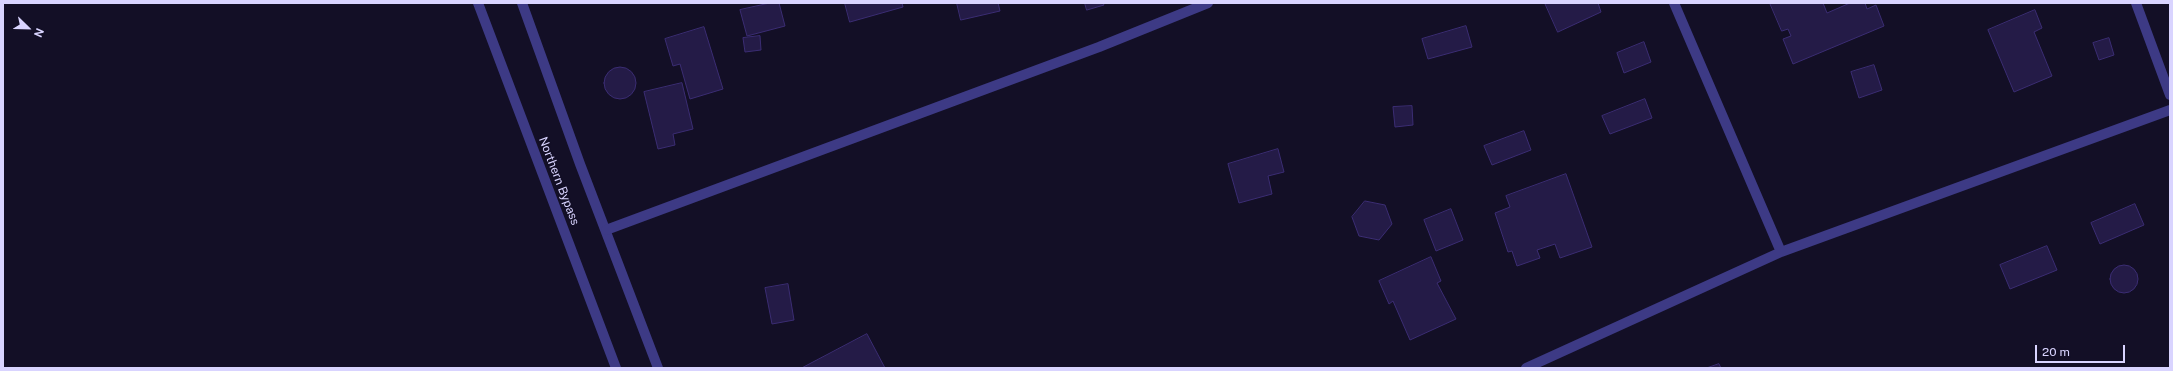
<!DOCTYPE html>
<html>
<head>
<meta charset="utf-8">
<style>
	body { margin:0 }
	#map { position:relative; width:2173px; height:371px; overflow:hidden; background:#130f26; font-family:"Public Sans",sans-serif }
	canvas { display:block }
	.frame { position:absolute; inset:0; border:4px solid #d9d4ff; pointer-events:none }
	.north { position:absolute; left:8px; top:8px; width:40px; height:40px; -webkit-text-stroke:3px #130f26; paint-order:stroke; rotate:113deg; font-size:11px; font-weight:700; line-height:16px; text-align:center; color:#d9d4ff }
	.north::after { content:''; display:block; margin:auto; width:14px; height:18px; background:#d9d4ff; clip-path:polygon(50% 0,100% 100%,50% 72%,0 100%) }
	.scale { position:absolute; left:2035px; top:345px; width:90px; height:18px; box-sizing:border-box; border:2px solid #d9d4ff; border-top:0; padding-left:5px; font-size:12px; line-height:14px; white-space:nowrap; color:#d9d4ff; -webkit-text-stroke:3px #130f26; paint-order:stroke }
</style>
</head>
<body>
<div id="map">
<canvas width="2173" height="371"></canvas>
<div class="frame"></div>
<div class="north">N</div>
<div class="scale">20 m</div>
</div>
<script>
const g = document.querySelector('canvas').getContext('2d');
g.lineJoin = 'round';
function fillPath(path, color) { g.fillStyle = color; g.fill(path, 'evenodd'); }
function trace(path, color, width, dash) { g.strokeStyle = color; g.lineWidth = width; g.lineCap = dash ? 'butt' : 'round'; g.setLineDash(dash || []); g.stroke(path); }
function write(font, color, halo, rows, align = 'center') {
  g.font = font + ' "Public Sans",sans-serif'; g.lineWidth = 3; g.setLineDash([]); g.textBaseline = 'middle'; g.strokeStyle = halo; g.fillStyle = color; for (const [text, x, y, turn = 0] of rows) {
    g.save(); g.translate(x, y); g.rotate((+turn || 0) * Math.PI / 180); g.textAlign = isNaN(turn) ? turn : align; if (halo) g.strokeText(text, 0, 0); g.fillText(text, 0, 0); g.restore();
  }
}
const building = new Path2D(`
	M770,3h9l6,23 -38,10 -7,-26z
	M845,3h57l1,4 -53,15z
	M957,3h41l2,8 -39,9z
	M1085,3h18l1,2 -17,5z
	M1545,3h53l3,9 -43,20z
	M1770,3h53l4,10 23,-10h15l2,6 9,-4 8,21 -91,38 -10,-25 8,-3 -3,-7 -6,2z
	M2035,10l7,18 -8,4 18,44 -38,16 -26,-62z
	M1466,26l6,21 -44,12 -6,-20z
	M704,27l19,62 -33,10 -10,-35 -7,2 -8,-27z
	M760,36l1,14 -16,2 -2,-14z
	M2109,38l5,17 -15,5 -6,-17z
	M1644,42l7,20 -27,11 -7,-20z
	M1874,65l8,25 -23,8 -8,-26z
	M604 83a16 16 0 1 1 32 0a16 16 0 1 1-32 0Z
	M682,83l11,46 -20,5 2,11 -17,4 -14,-57z
	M1645,99l7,19 -42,16 -8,-18z
	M1412,106l1,19 -18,2 -2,-20z
	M1524,131l7,19 -39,15 -8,-19z
	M1278,149l6,23 -16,4 4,18 -33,9 -11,-39z
	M1566,174l26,73 -32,11 -5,-14 -18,6 3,8 -23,8 -5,-15 -4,1 -13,-39 15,-6 -4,-11z
	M1365,201l20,4 7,19 -13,16 -20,-4 -7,-19z
	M2135,204l9,21 -44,19 -9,-21z
	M1451,209l12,31 -27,11 -12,-31z
	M2047,246l10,24 -47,19 -10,-24z
	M1431,257l10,24 -4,2 19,36 -46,21 -17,-39 -4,3 -10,-23z
	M2110 279a14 14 0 1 1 28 0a14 14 0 1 1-28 0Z
	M788,284l6,36 -22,4 -7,-36z
	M867,334l18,34h-83z
	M1719,364l2,4h-14z`);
const service = new Path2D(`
	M522,3l58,161 78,204`);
const minor = new Path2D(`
	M478,3l138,365
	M1674,3l107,249
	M2136,3l34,92
	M606,230l493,-183 109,-44
	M1526,368l255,-116 389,-142`);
const streetNames = [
	["Northern Bypass",559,181,69]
];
fillPath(building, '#241b47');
trace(building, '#3b2d73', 1);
trace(service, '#3d3a85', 10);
trace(minor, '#3d3a85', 10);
write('12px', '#d9d4ff', '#130f26', streetNames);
</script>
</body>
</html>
